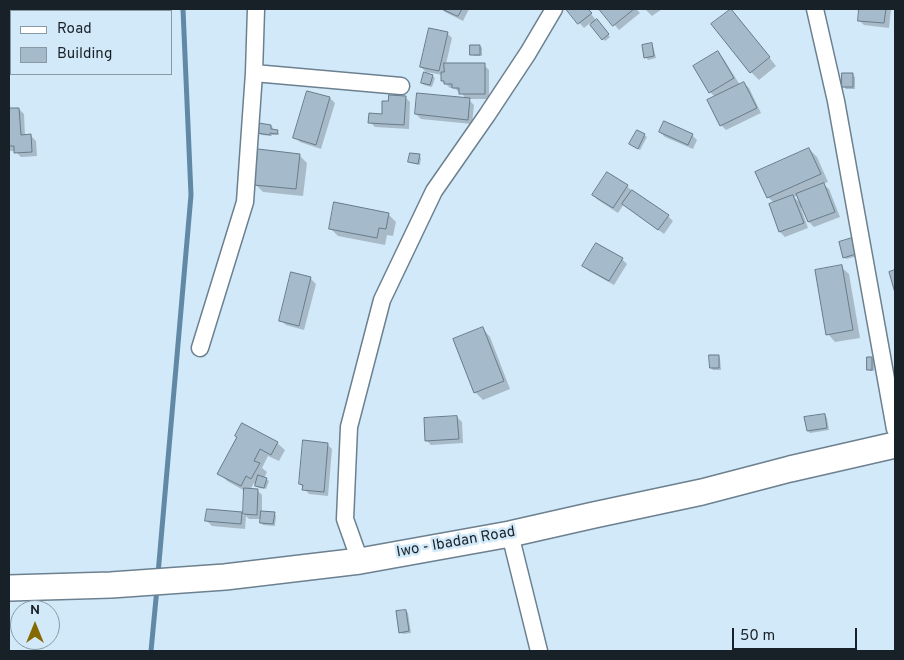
<!DOCTYPE html>
<html>
<head>
<meta charset="utf-8">
<style>
	body { margin:0 }
	#map { position:relative; width:904px; height:660px; overflow:hidden; background:#d2e9f9; font-family:Overpass,sans-serif }
	canvas { display:block }
	.frame { position:absolute; inset:0; border:10px solid #192128; pointer-events:none }
	.legend { position:absolute; left:10px; top:10px; width:162px; height:65px; box-sizing:border-box; background:#d2e9f9; border:1px solid #8899a5; margin:0; padding:6px 9px; list-style:none; font-size:15px; color:#192128 }
	.legend li { display:flex; align-items:center; gap:10px; height:25px }
	.legend b { width:25px; border:1px solid #8899a5 }
	.north { position:absolute; left:10px; top:600px; width:50px; height:50px; box-sizing:border-box; background:#d2e9f9; border:1px solid #8899a5; border-radius:50%; rotate:0deg; font-size:14px; font-weight:700; line-height:20px; text-align:center; color:#192128 }
	.north::after { content:''; display:block; margin:auto; width:18px; height:22px; background:#856903; clip-path:polygon(50% 0,100% 100%,50% 72%,0 100%) }
	.scale { position:absolute; left:732px; top:628px; width:125px; height:22px; box-sizing:border-box; border:2px solid #192128; border-top:0; padding-left:6px; font-size:15px; line-height:18px; white-space:nowrap; color:#192128; -webkit-text-stroke:4px #d2e9f9; paint-order:stroke }
</style>
</head>
<body>
<div id="map">
<canvas width="904" height="660"></canvas>
<div class="frame"></div>
<ul class="legend">
<li><b style="height:6px;background:#fff"></b>Road</li>
<li><b style="height:14px;background:#a5bbcb"></b>Building</li>
</ul>
<div class="north">N</div>
<div class="scale">50 m</div>
</div>
<script>
const g = document.querySelector('canvas').getContext('2d');
g.lineJoin = 'round';
function fillPath(path, color) { g.fillStyle = color; g.fill(path, 'evenodd'); }
function trace(path, color, width, dash) { g.strokeStyle = color; g.lineWidth = width; g.lineCap = dash ? 'butt' : 'round'; g.setLineDash(dash || []); g.stroke(path); }
function write(font, color, halo, rows, align = 'center') {
  g.font = font + ' Overpass,sans-serif'; g.lineWidth = 5; g.setLineDash([]); g.textBaseline = 'middle'; g.strokeStyle = halo; g.fillStyle = color; for (const [text, x, y, turn = 0] of rows) {
    g.save(); g.translate(x, y); g.rotate((+turn || 0) * Math.PI / 180); g.textAlign = isNaN(turn) ? turn : align; if (halo) g.strokeText(text, 0, 0); g.fillText(text, 0, 0); g.restore();
  }
}
const shadow = new Path2D(`
	M9,9h16v2h-14v5h-2z
	M442,9h27l-6,12 -18,-9z
	M567,9h20l23,28 -5,4 -15,-18 -6,5z
	M601,9h35l4,4 -21,17z
	M645,9h17l-10,7z
	M860,9h31l-2,19 -25,-3 -5,-5z
	M738,18l38,48 -17,14 -8,-8z
	M447,33l5,5 -6,26 38,1 5,5v29h-21l6,6 -2,19 -51,-5 -5,-5 50,-15 -5,-7h-2l-5,-4h-4l-7,-7v-6l-17,-3 -5,-5z
	M651,44l2,2 3,12 -8,2 -2,-3z
	M480,46l2,2v8h-8l-2,-2z
	M718,53l5,5 17,27 4,-2 5,5 12,25 -35,17 -5,-5 -6,-28 -5,-5z
	M852,74l3,3v12h-9l-3,-3z
	M432,76l3,2 -3,9 -8,-2 -2,-2z
	M405,97l5,5 -1,27 -34,-2 -5,-5 13,-6z
	M330,98l5,5 -14,46 -21,-7 -5,-5z
	M9,109h10l5,5 1,22h6l5,5 1,15 -16,1 -6,-6h-6z
	M271,126l2,2v3h4l2,2v2h-7v1l-11,-1 -2,-2z
	M637,131l10,6 -7,13 -9,-6z
	M660,132l32,3 5,5 -4,9 -28,-12z
	M809,149l8,8 11,25 -5,2 6,5 11,28 -26,10 -5,-5 -6,-15 -2,1 7,20 -23,9 -5,-5 -10,-28 4,-1 -6,-6zM798,195l4,10 -8,-8z
	M299,155l8,8 -4,33 -40,-4 -8,-8z
	M419,156l2,2 -1,7 -8,-2 -2,-2z
	M607,173l20,13 5,5 36,25 5,5 -9,13 -35,-25 -5,-5 -6,9 -20,-13 -5,-5z
	M388,214l8,8 -3,14 -6,-1 -2,10 -47,-9 -8,-8z
	M852,240l2,2 4,14 -12,3 -2,-2z
	M622,259l5,5 -13,21 -25,-14 -5,-5z
	M841,267l8,7 11,64 -25,4 -7,-8z
	M292,274l19,5 5,5 -12,46 -18,-5 -5,-5z
	M483,329l7,8 20,52 -27,11 -8,-8z
	M718,356l2,2 1,12h-8l-2,-2z
	M872,358l2,2v11h-4l-2,-2z
	M825,415l2,3 2,12 -19,3 -2,-2z
	M457,417l5,5 1,21 -32,2 -5,-5z
	M238,437l39,6 8,7 -6,11 -11,-5 -6,12 5,4 -3,6 5,3 -3,8 -7,-1 -5,-5 -4,7h7l5,5v17l12,1 2,3 -1,10 -12,-1 -2,-3 1,-3h-13l-3,-3 -1,13 -33,-3 -5,-5 34,-8 3,3 1,-25 -18,-10 -8,-8z
	M327,444l5,5 -4,47 -19,-2 -9,-10z
	M406,611l2,2 3,20 -8,1 -2,-2z`);
const stream = new Path2D(`
	M158,574l33,-379 -8,-186
	M151,651l6,-63`);
const building = new Path2D(`
	M442,9h20l-4,7z
	M566,9h22l4,4 -14,11z
	M599,9h35l-21,17z
	M731,9l39,48 -20,16 -39,-49z
	M859,9h27l-2,14 -26,-2z
	M597,19l12,15 -7,6 -12,-15z
	M429,28l19,4 -9,39 -19,-4z
	M652,43l2,13 -10,2 -2,-13z
	M470,45h10v10h-10z
	M718,51l16,27 -25,15 -16,-27z
	M444,63h41v31h-26v-6h-7v-4h-8v-3h-3v-9h3z
	M424,72l9,3 -3,10 -9,-2z
	M842,73h11v14h-11z
	M744,82l13,26 -37,18 -13,-26z
	M307,91l23,6 -14,48 -23,-7z
	M417,93l53,5 -2,22 -53,-6z
	M389,95l17,1 -2,29 -36,-2 1,-10 13,1v-13h6z
	M9,108h10l2,27 10,-1 1,18 -18,1v-7h-5z
	M664,121l29,13 -5,11 -29,-13z
	M259,123l12,2v4l7,1 -1,4 -7,-1v2l-13,-2z
	M637,130l8,4 -7,15 -9,-5z
	M809,148l12,26 -54,24 -12,-26z
	M258,149l42,5 -4,35 -42,-4z
	M410,153l10,1 -2,10 -10,-2z
	M607,172l21,13 -15,23 -21,-13z
	M824,183l11,29 -27,10 -12,-28z
	M632,190l37,25 -11,15 -36,-26z
	M793,195l11,28 -25,9 -10,-28z
	M334,202l55,11 -3,16 -7,-1 -2,10 -48,-9z
	M852,238l4,16 -13,4 -4,-16z
	M596,243l27,15 -14,23 -27,-15z
	M842,265l11,65 -27,5 -11,-65z
	M895,270v23l-6,-21z
	M291,272l20,5 -12,49 -20,-5z
	M483,327l21,54 -30,12 -21,-54z
	M709,355h10v13h-9z
	M867,357h5v13h-5z
	M825,414l2,14 -20,3 -3,-14z
	M457,416l2,23 -34,2 -1,-23z
	M242,423l36,19 -7,13 -11,-6 -6,12 6,2 -9,16 -5,-3 -5,10 -24,-12 20,-37 -2,-1z
	M303,440l25,3 -4,49 -22,-2 1,-5 -4,-1z
	M258,475l9,3 -3,10 -9,-2z
	M244,488l14,1 -1,26 -14,-1z
	M207,509l35,3 -1,12 -36,-3z
	M261,511l14,1 -2,12 -13,-1z
	M406,610l3,21 -10,2 -3,-22z`);
const street = new Path2D(`
	M815,9l21,92 59,328
	M254,73l147,13
	M200,348l45,-146 9,-129 2,-64
	M510,534l29,117
	M360,561l-15,-42 4,-92 33,-127 52,-109 53,-76 41,-62 26,-44`);
const primary = new Path2D(`
	M9,588l102,-3 114,-8 135,-16 150,-27 84,-19 108,-23 88,-23 105,-24`);
const streetNames = [
	["Iwo - Ibadan Road",456,543,-10]
];
fillPath(shadow, '#0003');
trace(stream, '#6189a5', 5);
fillPath(building, '#a5bbcb');
trace(building, '#677b8a', 1);
trace(street, '#6c808f', 19);
trace(primary, '#6c808f', 28);
trace(street, '#fff', 16);
trace(primary, '#fff', 25);
write('15px', '#192128', '#d2e9f9', streetNames);
</script>
</body>
</html>
